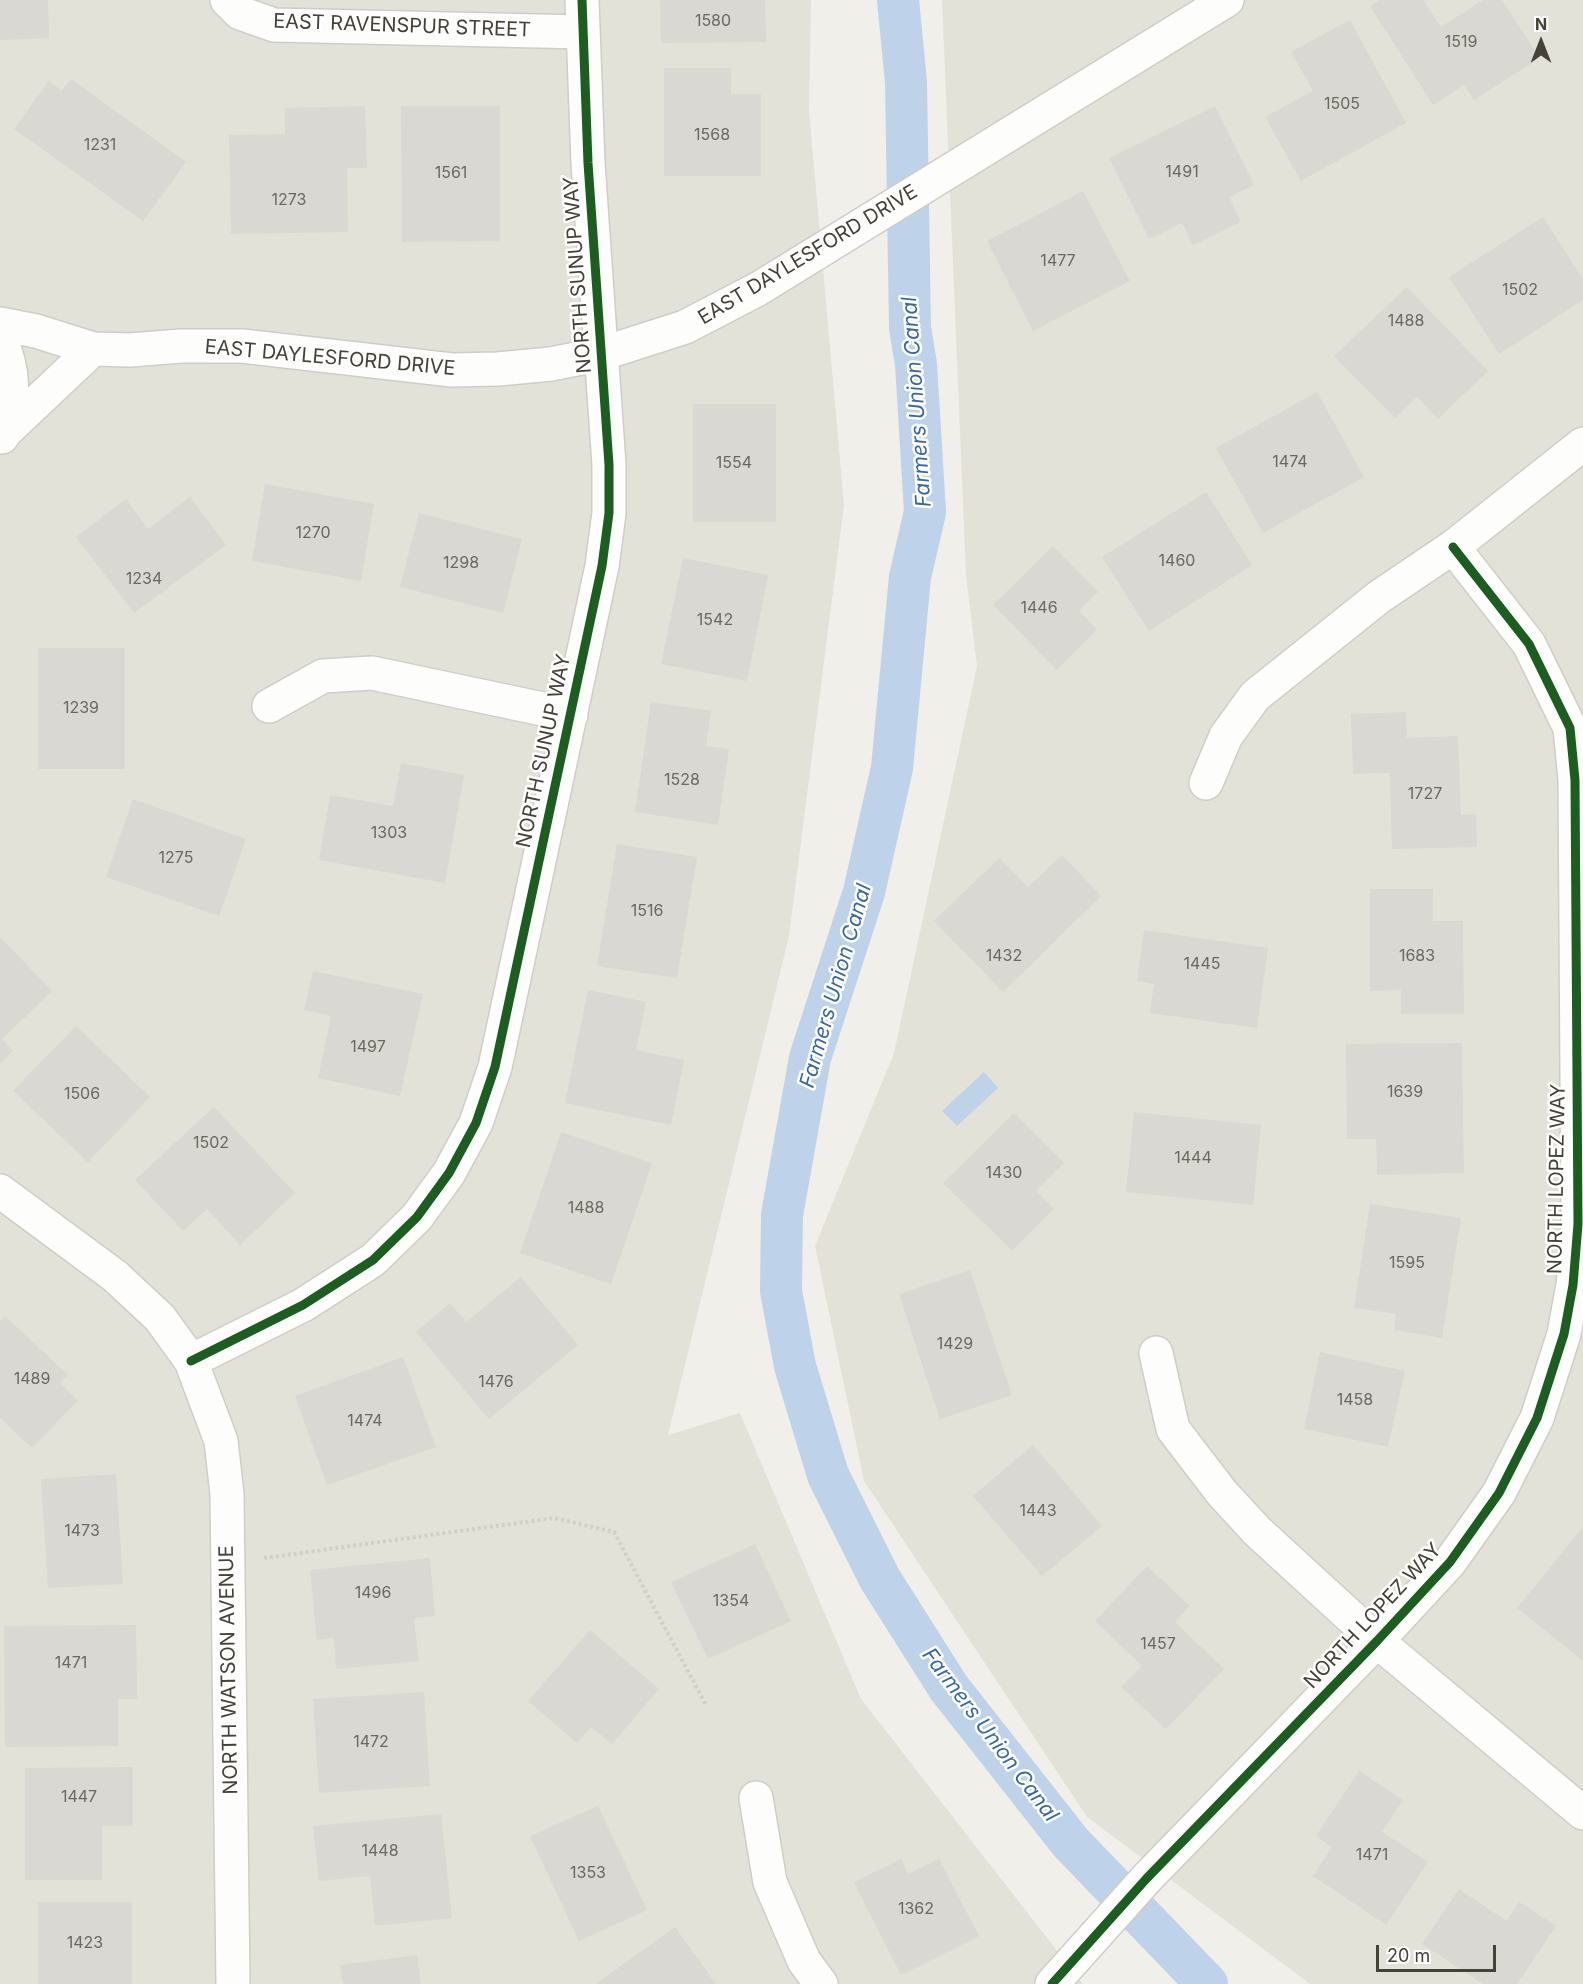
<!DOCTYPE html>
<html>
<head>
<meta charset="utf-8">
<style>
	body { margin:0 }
	#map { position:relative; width:1583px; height:1984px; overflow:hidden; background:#f0efea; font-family:Inter,sans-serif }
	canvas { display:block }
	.north { position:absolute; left:1511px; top:12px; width:60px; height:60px; -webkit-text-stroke:4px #fff; paint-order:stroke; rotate:0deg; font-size:16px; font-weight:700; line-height:24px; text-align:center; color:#454237 }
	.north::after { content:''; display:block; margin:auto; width:21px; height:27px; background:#454237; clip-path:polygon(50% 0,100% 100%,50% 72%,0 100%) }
	.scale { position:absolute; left:1376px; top:1945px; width:120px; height:27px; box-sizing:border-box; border:3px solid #454237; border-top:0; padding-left:8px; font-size:18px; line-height:21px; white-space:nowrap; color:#454237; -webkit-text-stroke:4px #fff; paint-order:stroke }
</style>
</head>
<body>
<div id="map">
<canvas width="1583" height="1984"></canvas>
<div class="north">N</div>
<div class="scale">20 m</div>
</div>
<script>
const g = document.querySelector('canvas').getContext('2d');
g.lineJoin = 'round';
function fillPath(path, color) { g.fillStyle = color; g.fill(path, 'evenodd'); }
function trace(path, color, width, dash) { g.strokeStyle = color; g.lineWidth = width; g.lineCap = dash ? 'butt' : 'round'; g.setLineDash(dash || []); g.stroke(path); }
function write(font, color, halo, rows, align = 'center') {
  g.font = font + ' Inter,sans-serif'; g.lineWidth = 5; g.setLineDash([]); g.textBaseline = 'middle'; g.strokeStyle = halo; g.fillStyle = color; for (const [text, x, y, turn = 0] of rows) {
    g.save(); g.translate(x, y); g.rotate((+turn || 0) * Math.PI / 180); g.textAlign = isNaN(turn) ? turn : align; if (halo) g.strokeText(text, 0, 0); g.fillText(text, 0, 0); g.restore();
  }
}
const residential = new Path2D(`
	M0,0h811l-2,110 35,395 -55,431 -121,499 72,-22 121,286 222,285h-1083z
	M942,0h641v1984h-273l-223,-167 -223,-336 -49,-235 79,-193 83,-387 -11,-91z`);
const water = new Path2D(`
	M984,1072l14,16 -41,38 -15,-15z`);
const canal = new Path2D(`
	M898,0l8,82 4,246 6,36 9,148 -15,65 -18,191 -28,124 -54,166 -28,157 -1,76 14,75 33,109 52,104 69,109 122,155 136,141`);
const building = new Path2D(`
	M0,0h48l1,38 -49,2z
	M660,0h105l1,42 -105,1z
	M1380,0h43l18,27 42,-27h19l38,58 -66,42 -10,-15 -31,20 -63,-99z
	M1350,20l56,103 -105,58 -36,-64 48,-26 -22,-39z
	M664,68h67v26h30v82h-97z
	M71,79l115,83 -43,59 -129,-92 35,-48 13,10z
	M365,106l2,62h-20l1,64 -117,2 -2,-99 56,-1v-26z
	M401,106h99v135l-98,1z
	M1215,106l39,79 -25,12 12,25 -48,23 -11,-22 -33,16 -40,-81z
	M1083,191l47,90 -97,50 -46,-90z
	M1543,217l40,62v21l-84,54 -50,-77z
	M1407,287l81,84 -50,48 -21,-22 -22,21 -61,-62z
	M1317,392l47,85 -101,56 -47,-85z
	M693,404h83v118h-83z
	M265,484l109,20 -13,77 -109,-20z
	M1206,492l46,73 -103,66 -47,-74z
	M190,497l36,48 -92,68 -58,-76 50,-38 22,30z
	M419,513l103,26 -19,74 -103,-26z
	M1053,546l45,46 -19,19 18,19 -40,40 -64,-65z
	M683,558l85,17 -21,106 -86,-17z
	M38,648h87v121h-87z
	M651,702l60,9 -5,35 23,3 -11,76 -83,-13z
	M1406,712l1,26 51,-2 3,79 15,-1 1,33 -85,2 -2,-76 -37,1 -2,-60z
	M401,763l63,12 -19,108 -126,-23 11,-65 63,11z
	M133,799l113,40 -27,77 -113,-39z
	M617,844l80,13 -20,121 -80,-12z
	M1062,855l39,41 -98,96 -69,-71 65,-63 29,29z
	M1370,889h63v32h30l1,93h-63v-24l-31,1z
	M1144,930l124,18 -11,80 -107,-15 4,-29 -17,-3z
	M0,937l52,54 -50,48 11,12 -13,13z
	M313,971l110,23 -23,102 -82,-18 13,-62 -27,-6z
	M588,990l58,12 -10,48 48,10 -13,65 -106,-22z
	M76,1026l74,71 -62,65 -75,-71z
	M1462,1043l2,130 -87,2 -1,-36h-29l-1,-95z
	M214,1107l81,86 -55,52 -33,-36 -24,22 -48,-51z
	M1134,1112l127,13 -8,80 -127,-13z
	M1014,1113l50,50 -28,28 18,18 -42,42 -69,-68z
	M561,1132l91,31 -41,121 -91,-31z
	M1370,1204l91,14 -19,120 -48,-8 2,-16 -42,-6z
	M970,1270l42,125 -72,24 -41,-125z
	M521,1277l57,68 -89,74 -73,-87 34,-29 16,19z
	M5,1316l63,59 -8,8 18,18 -46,47 -32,-30v-97z
	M1320,1352l85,19 -17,76 -84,-18z
	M403,1357l33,90 -109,38 -32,-89z
	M1033,1445l69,81 -60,50 -69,-80z
	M116,1474l7,110 -75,4 -7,-109z
	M1583,1527v134l-66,-53z
	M755,1544l36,77 -83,38 -37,-77z
	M430,1558l5,58 -21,2 5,43 -83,8 -2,-31 -17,2 -7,-70z
	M1147,1566l43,40 -15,16 49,47 -58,60 -45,-42 21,-21 -47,-45z
	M136,1625l1,74h-19v47l-113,1 -1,-121z
	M590,1630l69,59 -47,55 -21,-17 -14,16 -49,-42z
	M424,1692l6,94 -111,7 -6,-94z
	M133,1767v59h-31v54h-77v-112z
	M1359,1771l44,29 -21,32 46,30 -42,63 -73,-49 19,-29 -16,-11z
	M598,1806l49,104 -68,31 -49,-105z
	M441,1814l11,104 -77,8 -5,-50 -51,5 -6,-55z
	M901,1859l7,15 31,-15 40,77 -78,39 -47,-93z
	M1459,1889l48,32 12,-19 37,24 -39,58h-34l-61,-40z
	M38,1902h94v82h-94z
	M675,1927l41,57h-120z
	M417,1955l4,29h-78l-3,-19z`);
const path = new Path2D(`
	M264,1558l290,-40 60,14 92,173`);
const minor = new Path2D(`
	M227,0l13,13 34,12 309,7
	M0,324l36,7 57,18 37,1 51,-4h61l210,24 46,-1 53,-5 50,-10 84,-27 73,-38 469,-289
	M0,338c16,35 13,58 5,94l-3,5
	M5,432l88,-83
	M269,706l54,-30 49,-3 199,42
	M1206,783l20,-47 29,-40 124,-99 74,-50 130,-103
	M0,1191l115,85 45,42 31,43 30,80 6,53 6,490
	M1156,1353l17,76 49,64 35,38 120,110 206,172
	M191,1361l112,-56 70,-45 44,-43 32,-44 27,-50 19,-56 107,-501 7,-53v-48l-21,-302 -6,-163
	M756,1798l14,84 34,79 17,23
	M1052,1984l95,-106 230,-237 73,-79 49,-69 38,-75 27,-84 9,-49 5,-61 -3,-444 -5,-52 -41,-84 -76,-97`);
const cycleway = new Path2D(`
	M191,1361l112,-56 70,-45 44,-43 32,-44 27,-50 19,-56 107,-501 7,-53v-48l-21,-302 -6,-163
	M1052,1984l95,-106 230,-237 73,-79 49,-69 38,-75 27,-84 9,-49 5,-61 -3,-444 -5,-52 -41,-84 -76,-97`);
const numberNames = [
	["1580",713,21],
	["1519",1461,42],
	["1505",1342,104],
	["1568",712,135],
	["1231",100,145],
	["1491",1182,172],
	["1561",451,173],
	["1273",289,200],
	["1477",1058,261],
	["1502",1520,290],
	["1488",1406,321],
	["1474",1290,462],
	["1554",734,463],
	["1270",313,533],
	["1460",1177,561],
	["1298",461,563],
	["1234",144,579],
	["1446",1039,608],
	["1542",715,620],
	["1239",81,708],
	["1528",682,780],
	["1727",1425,794],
	["1303",389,833],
	["1275",176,858],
	["1516",647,911],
	["1432",1004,956],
	["1683",1417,956],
	["1445",1202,964],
	["1497",368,1047],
	["1639",1405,1092],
	["1506",82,1094],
	["1502",211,1143],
	["1444",1193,1158],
	["1430",1004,1173],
	["1488",586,1208],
	["1595",1407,1263],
	["1429",955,1344],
	["1489",32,1379],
	["1476",496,1382],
	["1458",1355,1400],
	["1474",365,1421],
	["1443",1038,1511],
	["1473",82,1531],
	["1496",373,1593],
	["1354",731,1601],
	["1457",1158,1644],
	["1471",71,1663],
	["1472",371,1742],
	["1447",79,1797],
	["1448",380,1851],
	["1471",1372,1855],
	["1353",588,1873],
	["1362",916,1909],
	["1423",85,1943]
];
const streetNames = [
	["EAST RAVENSPUR STREET",402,26,2],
	["EAST DAYLESFORD DRIVE",808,255,-31],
	["NORTH SUNUP WAY",578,275,-94],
	["EAST DAYLESFORD DRIVE",330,358,5],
	["NORTH SUNUP WAY",544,751,-78],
	["NORTH LOPEZ WAY",1557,1179,-89],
	["NORTH LOPEZ WAY",1373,1616,-47],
	["NORTH WATSON AVENUE",229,1670,-91]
];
const waterNames = [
	["Farmers Union Canal",917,402,-94],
	["Farmers Union Canal",836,986,-74],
	["Farmers Union Canal",990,1735,53]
];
fillPath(residential, '#e3e2d8');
fillPath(water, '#bed2ea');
trace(canal, '#bed2ea', 42);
fillPath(building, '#d9d8d3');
trace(minor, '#cecdc8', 36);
trace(path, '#d1cfcb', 4, [3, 3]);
trace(minor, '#fdfdfc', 33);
trace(cycleway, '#1b5e20', 9);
write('16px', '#6b685f', null, numberNames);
write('20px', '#454237', '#fff', streetNames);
write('italic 21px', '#3967a8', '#fff', waterNames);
</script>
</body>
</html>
